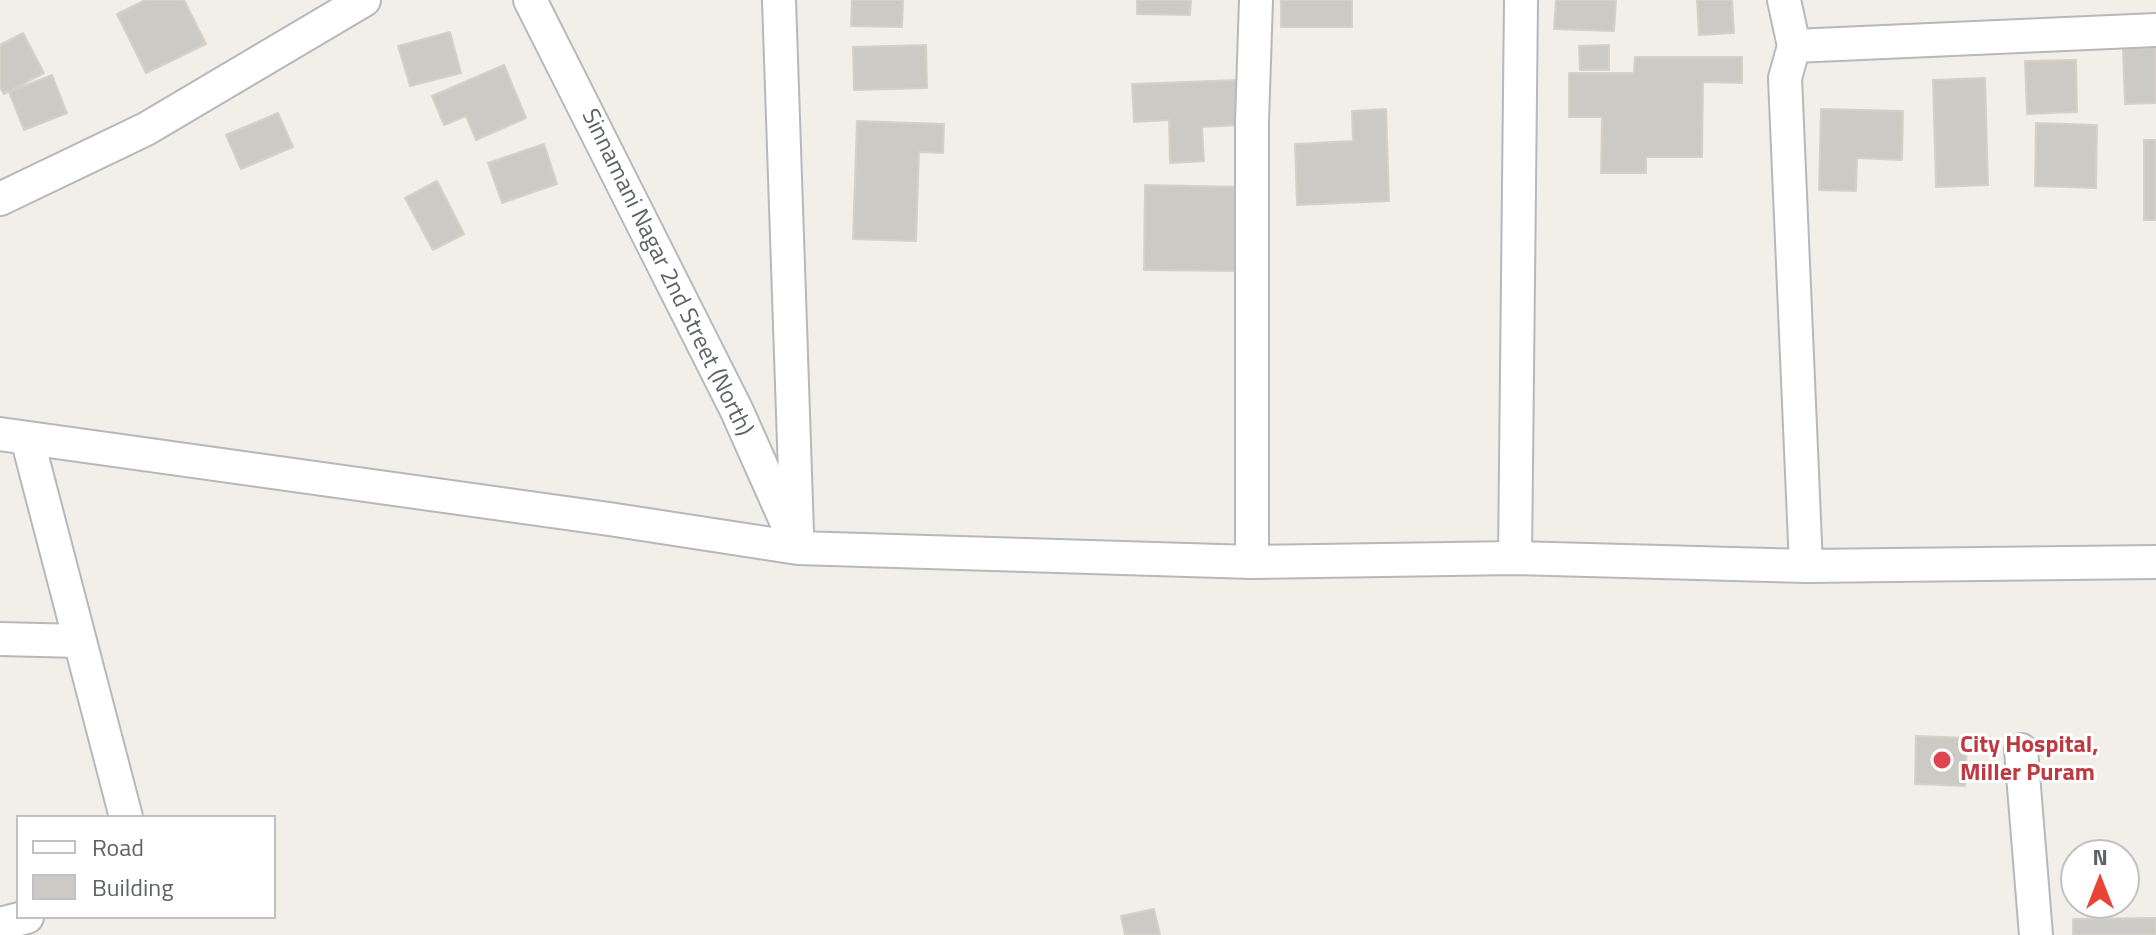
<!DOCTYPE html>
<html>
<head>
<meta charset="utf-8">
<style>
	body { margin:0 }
	#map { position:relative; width:2156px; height:935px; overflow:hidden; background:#f1efe8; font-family:"Titillium Web",sans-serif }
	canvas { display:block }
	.legend { position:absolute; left:16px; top:815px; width:260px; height:104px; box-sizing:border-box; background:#fff; border:2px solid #bfc1c3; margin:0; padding:10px 14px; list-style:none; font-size:24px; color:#5f6368 }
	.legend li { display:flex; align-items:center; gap:16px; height:40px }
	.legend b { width:40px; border:2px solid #bfc1c3 }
	.north { position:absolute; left:2060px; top:839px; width:80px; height:80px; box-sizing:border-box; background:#fff; border:2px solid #bfc1c3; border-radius:50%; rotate:0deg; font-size:22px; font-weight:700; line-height:32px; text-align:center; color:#5f6368 }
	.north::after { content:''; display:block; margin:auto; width:28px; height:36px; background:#ea4335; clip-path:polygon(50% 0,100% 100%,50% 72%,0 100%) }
</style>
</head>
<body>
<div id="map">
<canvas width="2156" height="935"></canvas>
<ul class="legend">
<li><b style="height:10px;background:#fff"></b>Road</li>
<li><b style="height:22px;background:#cccac5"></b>Building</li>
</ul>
<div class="north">N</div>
</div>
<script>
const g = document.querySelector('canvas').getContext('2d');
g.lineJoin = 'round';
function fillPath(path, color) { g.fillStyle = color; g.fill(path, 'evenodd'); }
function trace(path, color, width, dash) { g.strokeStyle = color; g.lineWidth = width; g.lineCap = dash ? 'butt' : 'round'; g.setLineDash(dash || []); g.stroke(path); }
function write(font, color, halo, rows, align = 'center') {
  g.font = font + ' "Titillium Web",sans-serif'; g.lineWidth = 6; g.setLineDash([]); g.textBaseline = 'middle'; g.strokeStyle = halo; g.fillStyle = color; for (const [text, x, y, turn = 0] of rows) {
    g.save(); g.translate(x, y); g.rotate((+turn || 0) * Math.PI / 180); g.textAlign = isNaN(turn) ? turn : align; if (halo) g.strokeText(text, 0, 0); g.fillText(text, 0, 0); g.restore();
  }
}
const building = new Path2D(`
	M145,0h39l22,44 -60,29 -29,-59z
	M852,0h51l-1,27 -51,-1z
	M1137,0h54l-1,15 -53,-1z
	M1281,0h71v27h-71z
	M1556,0h60l-2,31 -60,-2z
	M1697,0h35l2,33 -35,2z
	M450,32l11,41 -51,13 -12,-40z
	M23,33l21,40 -40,21 -4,-7v-42z
	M926,45l1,43 -73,2 -1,-43z
	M1609,45v25h-29l-1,-24z
	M2156,47v56l-31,1 -2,-55z
	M1635,57h107v26l-39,-1 -1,75h-56v16h-45l1,-56h-33v-44h65z
	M2076,60l1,52 -50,2 -2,-53z
	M504,65l22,53 -50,22 -10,-24 -22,9 -12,-29z
	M52,75l15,38 -43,17 -15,-38z
	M1985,78l3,107 -52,2 -3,-107z
	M1238,80l3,45 -39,2 2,34 -34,2 -1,-43 -35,2 -2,-38z
	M1386,109l3,92 -92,4 -2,-61 58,-3 -1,-30z
	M1821,109l82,2 -1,49 -45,-2 -1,33 -37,-1z
	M278,113l15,34 -52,22 -15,-34z
	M857,121l87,3 -1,29 -24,-1 -3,89 -63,-2z
	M2036,123l61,2 -1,63 -61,-2z
	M2144,140h12v80h-12z
	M544,144l13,40 -55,19 -14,-40z
	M437,181l27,53 -31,16 -28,-52z
	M1145,185l100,2 -6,84 -95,-1z
	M1916,736l51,2 -2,48 -50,-2z
	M1154,909l6,26h-35l-4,-19z
	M2156,918v17h-83v-16z`);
const minor = new Path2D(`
	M530,0l206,409 62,139
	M779,0l18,532
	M1784,0l10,46 -9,32 21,488
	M1794,46l362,-16
	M0,199l146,-70 218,-129
	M0,434l609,85 189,29 454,14 263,-4 291,8 350,-4
	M27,438l99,379
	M1515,558l6,-558
	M1252,562v-440l4,-122
	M0,639l80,2
	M2021,750l15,185
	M0,924l27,-7`);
const markers = [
	[1942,760,10,"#e0444e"]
];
const streetNames = [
	["Sinnamani Nagar 2nd Street (North)",666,273,64]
];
const healthNames = [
	["City Hospital,",1960,746],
	["Miller Puram",1960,774]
];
fillPath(building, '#cccac5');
trace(building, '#d6d1c6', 2);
trace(minor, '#b5b8bc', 36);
trace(minor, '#fff', 32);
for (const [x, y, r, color] of markers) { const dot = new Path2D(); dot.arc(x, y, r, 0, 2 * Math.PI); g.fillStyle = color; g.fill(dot); trace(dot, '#fff', 3); }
write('24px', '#5f6368', '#fff', streetNames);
write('bold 24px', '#be3a42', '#fff', healthNames, 'left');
</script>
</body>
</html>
